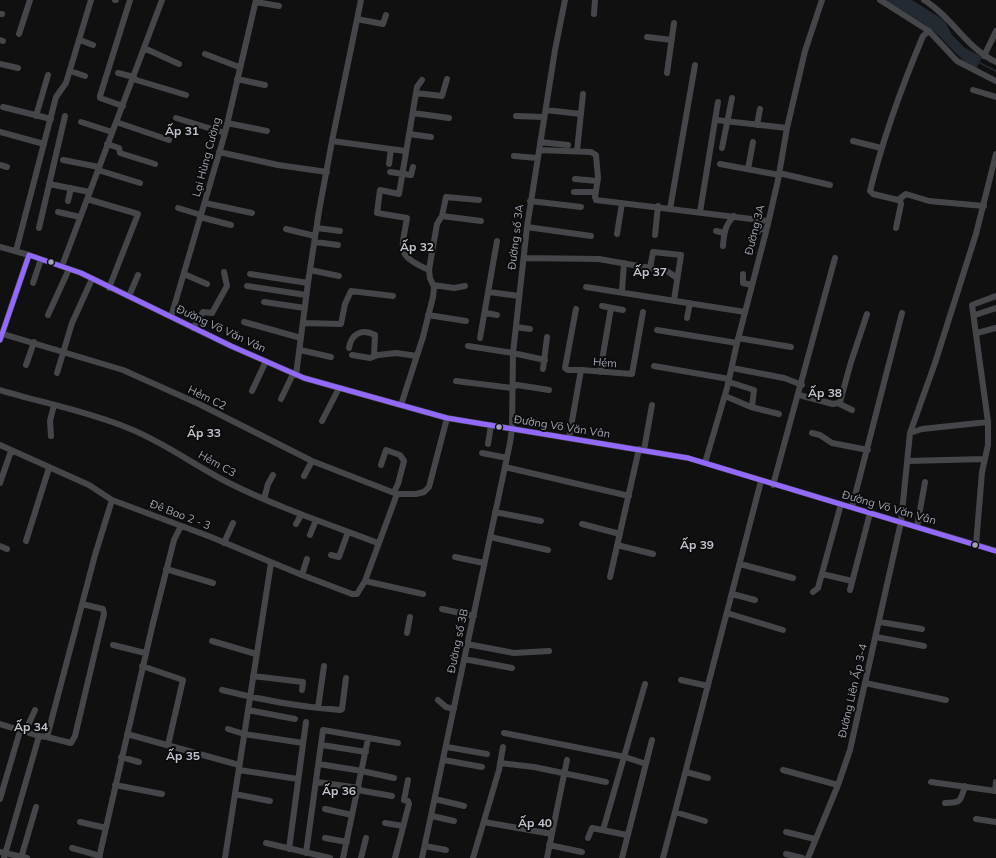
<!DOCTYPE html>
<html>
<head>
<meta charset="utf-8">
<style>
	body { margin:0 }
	canvas { display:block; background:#101011 }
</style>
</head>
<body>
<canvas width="996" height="858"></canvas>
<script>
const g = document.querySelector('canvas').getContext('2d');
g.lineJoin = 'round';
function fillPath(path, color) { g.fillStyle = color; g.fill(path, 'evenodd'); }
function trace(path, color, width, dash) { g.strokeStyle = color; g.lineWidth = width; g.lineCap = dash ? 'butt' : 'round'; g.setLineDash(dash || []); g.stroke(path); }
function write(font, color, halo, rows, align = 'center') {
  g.font = font + ' Mulish,sans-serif'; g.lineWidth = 4; g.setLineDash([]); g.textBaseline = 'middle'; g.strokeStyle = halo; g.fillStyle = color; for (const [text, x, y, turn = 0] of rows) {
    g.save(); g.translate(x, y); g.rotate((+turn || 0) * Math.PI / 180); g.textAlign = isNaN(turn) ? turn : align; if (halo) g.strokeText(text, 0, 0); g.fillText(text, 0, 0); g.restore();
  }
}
const water = new Path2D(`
	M885,0h27l27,17 6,5 7,13 13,13 17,9 -6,12c-16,-9 -26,-23 -39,-35 -16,-14 -35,-23 -52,-34z`);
const stream = new Path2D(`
	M978,62l18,9`);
const minor = new Path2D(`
	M115,0h1
	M880,0l49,31 28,30 39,20
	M924,0c28,17 42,48 72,62
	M256,2l23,4
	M0,14h2
	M594,14l1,-14
	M357,19l26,5 3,-9
	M929,31l-6,5c-21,50 -40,102 -53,155l3,3 25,6 8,-6 23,7 55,5
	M19,34l11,-34
	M647,37l25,3
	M0,40l3,1
	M80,40l13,5
	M144,48l35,16
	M205,54l34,13
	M984,56l12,-25
	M0,64l18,4
	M70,71l15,5
	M118,73l16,4
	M667,73l7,-50
	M133,79l53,16
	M237,79l28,6
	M973,90l23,7
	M416,93l26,3 5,-17
	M123,106l-23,-8v-2l30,-96
	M3,107l48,12
	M546,110l35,4
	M413,113l36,5
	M36,116l12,-41
	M516,116l28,1
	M176,118l49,15
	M716,120l71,8
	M81,122l31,10
	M116,122l53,18
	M227,123l40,8
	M757,125l3,-16
	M0,132l44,12
	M409,134l22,3
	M332,141l73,10
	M853,141l28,7
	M540,142l28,3
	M107,144l12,4 1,5 35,11
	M722,148l10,-50
	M539,150l52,2 5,3 2,23 -3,19 1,3 172,21
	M577,151l6,-57
	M219,152l59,13 49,7
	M514,156l23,2
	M63,160l36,7
	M389,164l2,-15
	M720,164l59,11
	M0,165l7,2
	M748,169l5,-27
	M98,170l42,13
	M390,172l21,3 2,-8
	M779,173l51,12
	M575,179l22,2
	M49,184l41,8
	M574,192h21
	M87,199l51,15 -29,74
	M68,201l3,-13
	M530,201l51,6
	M205,203l47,10
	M178,208l23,7
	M670,209l25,-144
	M58,212l22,5
	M700,212l18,-110
	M442,216l4,-19 33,3
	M200,217l31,8
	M527,227l64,9
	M39,228l26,-112
	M317,228l23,3
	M896,228l5,-24 -1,-4
	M286,229l29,7
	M716,231l8,2
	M617,234l5,-31
	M752,234l5,-1 3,-4 7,-1
	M655,235l3,-29
	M315,242l23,3
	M723,246c1,-13 2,-21 11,-30
	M0,247l29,8 52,18 150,73 73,32 143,40 241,40 308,93
	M16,251l40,-154 10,-14 25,-83
	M524,258l75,1 68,12 10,7
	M62,266l100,-266
	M650,268l3,-16 28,3 -7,45
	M310,270l29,6
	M429,270l8,-46 5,-8 39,5
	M184,274l23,10
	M250,274l58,9
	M743,274v9l9,2
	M33,283l8,-24
	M433,285l21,3 11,-2
	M247,286l59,9
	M586,287l159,25
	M622,291l2,-28
	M489,292l30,4
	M129,296l9,-21
	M264,302l41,6
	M602,306l21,4
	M576,309l-11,59 3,2h13
	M486,313l11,2
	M48,315l21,-46
	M428,315l38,6
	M975,315l21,-7
	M171,317l54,-184 31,-133
	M687,318l3,-15
	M244,322l57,16
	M303,323l38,1 4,-20 6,-13 42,5
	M516,327l14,2
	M193,328l10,-16 9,1 15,-27 -3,-14
	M657,330l80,13
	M0,333l123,37 76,34 113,57 85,33h19l8,-2 5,-5 18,-69
	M977,333l19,-5
	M480,338l17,-97
	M738,338l53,9
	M0,340l29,-85
	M468,346l45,7 32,7
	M349,348c2,-14 13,-20 26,-13l-1,21
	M300,350l31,7
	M352,355l18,3 8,-3 18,-2 21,3
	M26,365l8,-23
	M654,366l75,13
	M732,368l52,10 18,7
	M543,369l4,-32
	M600,372l11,-64
	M57,373l15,-50 20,-44
	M296,375l12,-92 11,-72 13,-70 29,-141
	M456,381l56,7 5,-3 32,5
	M729,382l25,8 -2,17
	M0,390c43,13 87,21 128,38 36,14 67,38 101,55 48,24 99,41 149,60
	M252,391l14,-30
	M799,395l34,9 5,-1 14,7
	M725,396l26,11 28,7
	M281,399l12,-25
	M838,403l2,-1 11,-40 16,-48
	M401,405l22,-68 10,-40 1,-10 -4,-9 -1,-8c-34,-15 -27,-20 -22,-52l-30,-5 3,-23 19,4 18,-107 5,-7
	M322,421l17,-33
	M812,433l8,2 12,8 36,7
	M910,433l12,-4 66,-7
	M51,436l-1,-15 4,-16
	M569,438l12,-68 51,4 11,-62
	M488,444l3,-19
	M0,445l89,40 23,15 99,37 91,38 50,19h5l8,-13 32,-87
	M644,450l8,-45
	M482,453l25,5
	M908,461l77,-2
	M705,463l22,-75 10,-45 30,-115 11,-48 9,-52 18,-77 17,-51
	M381,465l5,-15 14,5 4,6 -6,23 -4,8
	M505,467l124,29
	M304,476l8,-15
	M0,483l11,-32
	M773,485l62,-227
	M264,499l4,-15 5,-9
	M852,507l50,-194
	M495,512l46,9
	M296,524l5,-9
	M582,524l38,10
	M917,527l8,-45
	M310,535l6,-15
	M490,537l58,13
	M26,541l23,-73
	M224,543l9,-20
	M617,545l36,9
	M976,545l6,-73 6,-27v-23l-16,-117 24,-9
	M0,546l7,3
	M331,555l8,2 9,-25
	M455,557l29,6
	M740,564l53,14
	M166,569l47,14
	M822,574l30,7
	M302,575l5,-16
	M610,577l29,-128
	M365,581l58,13
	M850,590l20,-77
	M813,592l5,-4 23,-84
	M732,594l23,6
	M442,609l32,7
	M727,613l56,17
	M880,622l42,7
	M407,633l3,-16
	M876,637l48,9
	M212,641l44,13
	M467,644l47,9 35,-2
	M113,645l32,8
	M464,659l48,9
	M142,666l41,14 -15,65
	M253,676l50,6 -1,8
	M681,680l27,6
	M865,683l81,17
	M222,690c39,10 78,17 118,20l2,-1 4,-31
	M438,700l8,7 8,2
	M318,708l6,-42
	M248,710l47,9
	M0,724l39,12 8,1 48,-182 17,-55
	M228,729l16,5 59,9
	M25,732l10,-22
	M504,733l121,24 21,7
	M127,734l112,31
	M47,737l24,6 4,-7 29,-122 -1,-5 -21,-5
	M322,745l44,7
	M447,747l40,7
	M121,757l18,5
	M444,760l38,7
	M500,763l34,4 72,15
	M319,764l43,7 32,7
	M239,770l59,9
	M783,770l55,15
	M686,772l22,6
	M317,782l42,6
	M931,782l65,9
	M115,785l47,9
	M358,790l34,6
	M995,791l1,-9
	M235,794l35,7
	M0,799l20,-68
	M435,799l29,7
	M945,803c16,0 15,-1 20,-17
	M325,809l27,6
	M675,812l30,9
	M432,816l22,5
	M976,819l20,3
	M80,822l26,6
	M484,822l68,12
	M385,823l18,3
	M603,830l42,-146
	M786,832l29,7
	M325,838l22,4
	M588,838l4,-10 35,7
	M266,843l64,15
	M549,845l33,7
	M425,846l21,4
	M72,848l28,8
	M289,849l17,-127
	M0,852l27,6
	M306,853l17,-123 75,13
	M786,854l16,4
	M4,858l35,-122
	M21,858l15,-51
	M99,858l54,-235 21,-83 7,-14
	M225,858l46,-295
	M343,858l25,-119
	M361,858l5,-20
	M395,858l14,-54 -1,-3 -4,-1 4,-20
	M422,858l88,-415 2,-15 1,-75 14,-126 28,-177 10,-50
	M473,858l26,-88 4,-23
	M547,858l20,-98
	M622,858l30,-118
	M663,858l98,-377
	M808,858l30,-73 12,-35 51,-228 9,-89 25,-70 41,-129 20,-80`);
const bus1 = new Path2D(`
	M29,255l52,18 150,73 73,32 143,40 241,40 308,93
	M0,340l29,-85`);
const markers = [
	[51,262,3.5,"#a0a4b2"],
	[499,427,3.5,"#a0a4b2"],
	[975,545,3.5,"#a0a4b2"]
];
const streetNames = [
	["Lại Hùng Cường",207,157,-75],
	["Đường 3A",755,230,-76],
	["Đường số 3A",516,237,-83],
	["Đường Võ Văn Vân",221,329,25],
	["Hẻm",605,363,5],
	["Hẻm C2",207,398,26],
	["Đường Võ Văn Vân",562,427,9],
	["Hẻm C3",217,464,29],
	["Đường Võ Văn Vân",889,508,16],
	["Đê Bao 2 - 3",180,515,21],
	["Đường số 3B",458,641,-78],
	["Đường Liên Ấp 3-4",853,691,-77]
];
const neighbourhoodNames = [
	["Ấp 31",182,131],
	["Ấp 32",417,247],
	["Ấp 37",650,272],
	["Ấp 38",825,393],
	["Ấp 33",204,433],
	["Ấp 39",697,545],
	["Ấp 34",31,727],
	["Ấp 35",183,756],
	["Ấp 36",339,791],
	["Ấp 40",535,823]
];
fillPath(water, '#242a31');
trace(stream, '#242a31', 1.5);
trace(minor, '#454649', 6);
trace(bus1, '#9268ff', 5);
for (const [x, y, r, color] of markers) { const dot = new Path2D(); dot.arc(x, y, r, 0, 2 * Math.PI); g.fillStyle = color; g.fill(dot); trace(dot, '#0b0b0c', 1.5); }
write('11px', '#a0a4b2', '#0b0b0c', streetNames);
write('bold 12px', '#c1c4ce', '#0b0b0c', neighbourhoodNames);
</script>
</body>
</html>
